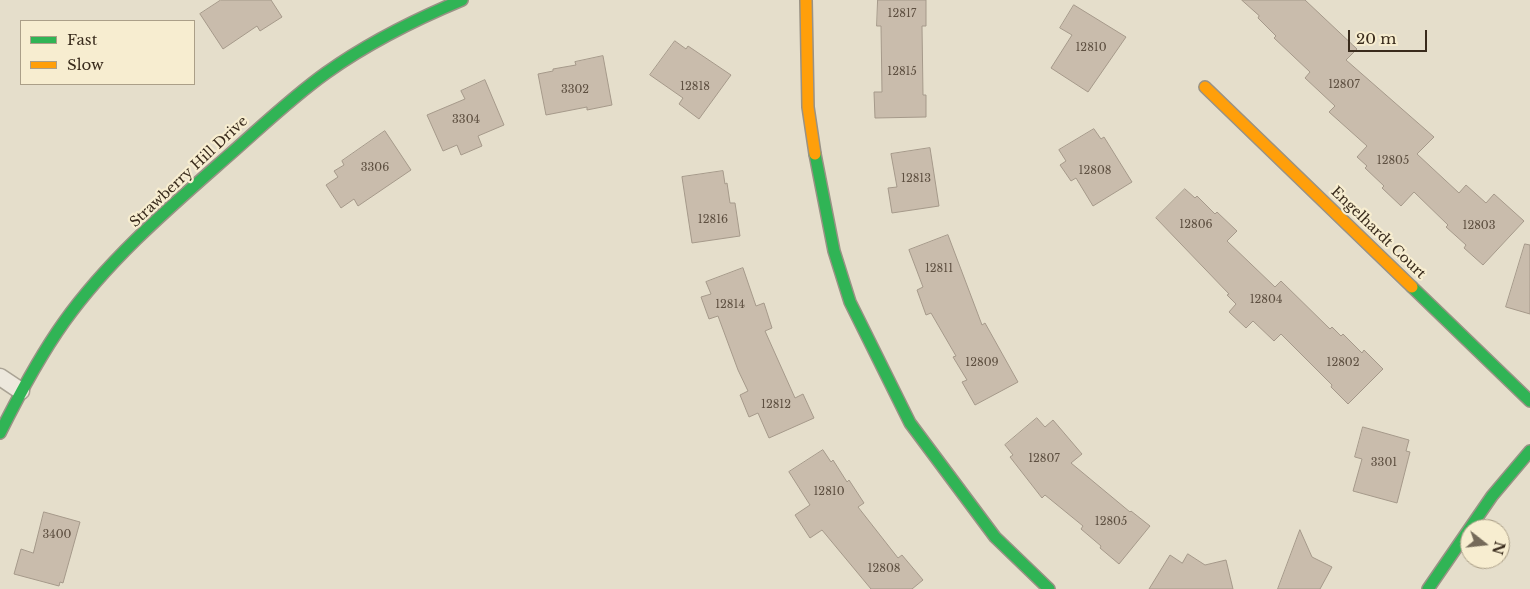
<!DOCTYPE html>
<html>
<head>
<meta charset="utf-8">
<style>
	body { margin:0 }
	#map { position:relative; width:1530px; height:589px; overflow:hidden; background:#e5decb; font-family:"Libre Baskerville",serif }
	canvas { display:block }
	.legend { position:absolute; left:20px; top:20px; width:175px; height:65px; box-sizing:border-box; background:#f7edd0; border:1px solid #ab9f88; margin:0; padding:6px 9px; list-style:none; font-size:15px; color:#392b1c }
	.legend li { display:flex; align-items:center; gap:10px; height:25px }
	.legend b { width:25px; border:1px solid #ab9f88 }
	.north { position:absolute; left:1460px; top:519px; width:50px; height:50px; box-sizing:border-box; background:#f7edd0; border:1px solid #ab9f88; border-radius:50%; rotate:106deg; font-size:14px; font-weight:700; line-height:20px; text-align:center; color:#392b1c }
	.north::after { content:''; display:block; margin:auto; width:18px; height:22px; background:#756a59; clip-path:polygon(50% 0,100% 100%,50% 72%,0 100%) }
	.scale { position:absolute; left:1348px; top:30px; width:79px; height:22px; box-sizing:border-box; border:2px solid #392b1c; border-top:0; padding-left:6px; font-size:15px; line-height:18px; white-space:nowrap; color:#392b1c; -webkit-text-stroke:4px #f7edd0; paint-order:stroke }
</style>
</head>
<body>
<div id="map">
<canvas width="1530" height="589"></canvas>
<ul class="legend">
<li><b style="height:6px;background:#30b455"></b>Fast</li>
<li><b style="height:6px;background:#ff9f0a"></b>Slow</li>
</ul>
<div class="north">N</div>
<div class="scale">20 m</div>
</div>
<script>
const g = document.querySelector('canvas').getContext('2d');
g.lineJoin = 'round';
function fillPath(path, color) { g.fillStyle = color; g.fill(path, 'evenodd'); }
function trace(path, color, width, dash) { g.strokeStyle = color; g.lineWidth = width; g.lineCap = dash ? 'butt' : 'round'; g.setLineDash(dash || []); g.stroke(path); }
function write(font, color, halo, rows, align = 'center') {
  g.font = font + ' "Libre Baskerville",serif'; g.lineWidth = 4.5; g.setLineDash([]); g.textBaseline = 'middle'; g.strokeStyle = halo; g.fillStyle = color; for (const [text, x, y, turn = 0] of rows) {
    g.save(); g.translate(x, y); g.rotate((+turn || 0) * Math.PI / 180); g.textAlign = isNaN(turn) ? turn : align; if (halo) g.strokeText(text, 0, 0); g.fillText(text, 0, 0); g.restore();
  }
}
const building = new Path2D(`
	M221,0h50l11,17 -22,14 -3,-5 -34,23 -23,-35z
	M878,0h48v26h-4l1,69h3v22l-51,1 -1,-26h8l-1,-66h-4z
	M1242,0h63l52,49 -11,11 88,77 -17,17 42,39 7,-8 20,18 8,-9 30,27 -41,44 -19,-17 2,-3 -20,-18 2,-2 -34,-33 -13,14 -19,-18 2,-2 -19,-18 2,-2 -10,-9 10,-11 -38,-34 6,-6 -30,-28 5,-6 -36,-34 2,-2 -18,-18 1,-2z
	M1074,5l52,32 -38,55 -37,-24 21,-33 -12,-7z
	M675,41l11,8 2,-3 43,29 -32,44 -20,-15 4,-6 -33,-23z
	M603,56l9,49 -25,5v-3l-41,8 -8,-41 15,-3v-2l23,-4 -1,-3z
	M485,80l19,45 -26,11 4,10 -21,9 -4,-10 -14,6 -16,-36 38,-16 -4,-8z
	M1094,129l7,10 3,-2 28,45 -39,24 -17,-28 -5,3 -11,-16 6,-4 -7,-11z
	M385,131l26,39 -53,36 -4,-7 -13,9 -15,-23 12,-8 -4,-6 10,-6 -2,-4z
	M930,148l9,58 -47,7 -4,-25 9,-1 -6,-33z
	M723,171l2,13 2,-1 3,20h5l5,33 -48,7 -10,-66z
	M1185,189l10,9 2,-2 18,18 2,-2 20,19 -10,10 48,46 6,-6 49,48 2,-2 9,9 2,-2 19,19 2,-3 19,19 -35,35 -17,-17 1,-2 -51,-51 -7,7 -21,-20 -7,7 -17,-16 7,-8 -9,-9 2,-1 -73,-76z
	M948,235l34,90 3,-2 33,59 -43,23 -13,-23 5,-2 -14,-23 3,-1 -25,-43 -5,2 -9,-25 6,-3 -14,-37z
	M1525,244l5,1v69l-24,-7z
	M743,268l13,38 8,-3 8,25 -7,3 30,67 8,-4 11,24 -45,20 -11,-25 -9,4 -9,-22 8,-4 -10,-21 -20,-54 -9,3 -8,-22 10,-3 -5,-12z
	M1037,418l8,9 8,-7 29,34 -11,9 59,49 1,-1 19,15 -31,38 -19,-16 1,-2 -20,-17 2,-3 -38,-31 -3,3 -32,-41 3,-2 -8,-10z
	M1363,427l46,13 -3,11 4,1 -13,51 -44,-12 9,-32 -7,-2z
	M823,450l8,12 2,-2 14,22 2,-2 15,23 -6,4 40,51 4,-3 21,25 -11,9h-41l-49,-59 -12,8 -15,-23 15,-10 -21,-33z
	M44,512l36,10 -17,61 -3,-1 -1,4 -45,-12 7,-25 12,4z
	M1300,530l12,27 20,10 -12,22h-42z
	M1188,554l17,11 21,-5 7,29h-84l21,-34 12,8z`);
const lane = new Path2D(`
	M0,377l21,14`);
const fast = new Path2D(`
	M815,154l19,97 16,51 60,121 85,114 54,52
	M1412,287l118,114
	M0,433c19,-38 39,-76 64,-111 45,-63 106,-115 164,-166 32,-28 63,-58 98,-83 42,-30 88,-53 136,-73
	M1428,589l64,-93 38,-45`);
const slow = new Path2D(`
	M806,0l2,107 7,47
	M1205,87l207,200`);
const numberNames = [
	["12817",902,14],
	["12810",1091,48],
	["12815",902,72],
	["12807",1344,85],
	["12818",695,87],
	["3302",575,90],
	["3304",466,120],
	["12805",1393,161],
	["3306",375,168],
	["12808",1095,171],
	["12813",916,179],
	["12816",713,220],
	["12806",1196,225],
	["12803",1479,226],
	["12811",939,269],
	["12804",1266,300],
	["12814",730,305],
	["12809",982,363],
	["12802",1343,363],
	["12812",776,405],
	["12807",1044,459],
	["3301",1384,463],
	["12810",829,492],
	["12805",1111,522],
	["3400",57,535],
	["12808",884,569]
];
const streetNames = [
	["Strawberry Hill Drive",189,172,-43],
	["Engelhardt Court",1378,233,44]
];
fillPath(building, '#c9bcac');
trace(building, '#a5998a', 1);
trace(lane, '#aaa395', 19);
trace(fast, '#999285', 14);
trace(slow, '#999285', 14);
trace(lane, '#ede8dd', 16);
trace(fast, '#30b455', 11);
trace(slow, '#ff9f0a', 11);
write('11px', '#5d4f40', null, numberNames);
write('14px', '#392b1c', '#f7edd0', streetNames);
</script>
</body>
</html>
